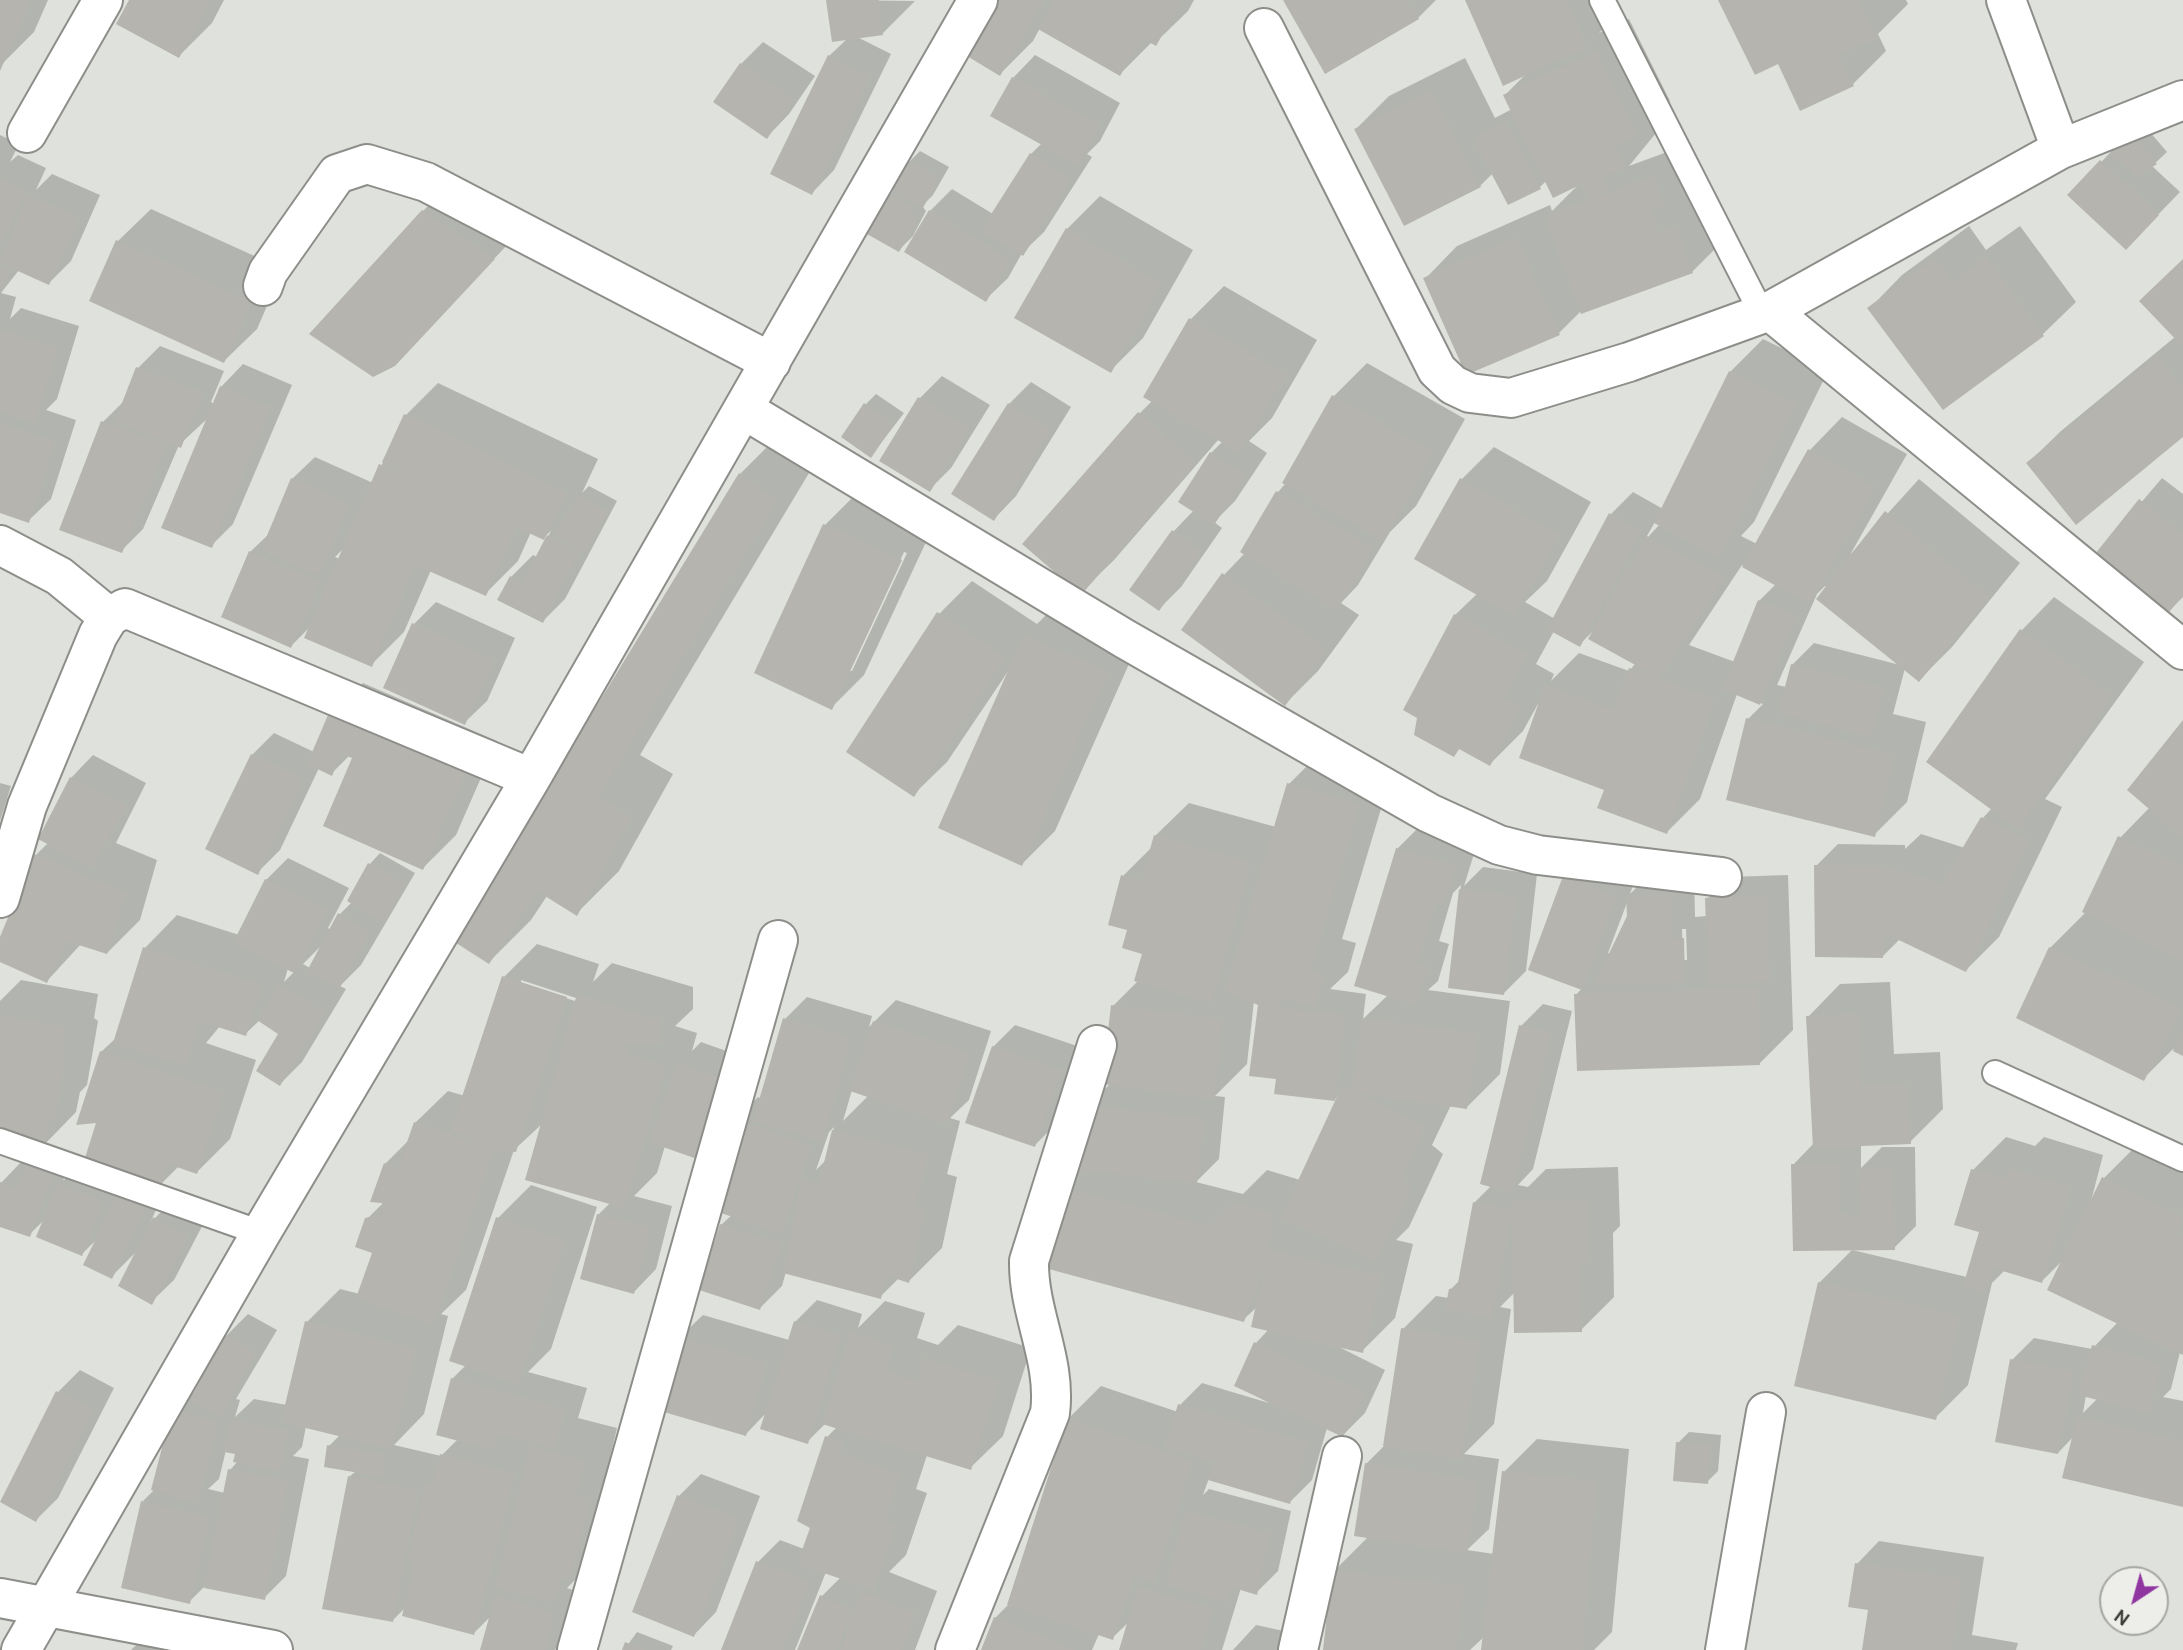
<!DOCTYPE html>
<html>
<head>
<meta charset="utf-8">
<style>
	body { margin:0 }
	#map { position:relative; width:2183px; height:1650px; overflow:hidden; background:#dfe1dc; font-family:Overpass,sans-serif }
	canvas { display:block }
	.north { position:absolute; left:2099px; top:1566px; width:70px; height:70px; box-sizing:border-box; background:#edeeea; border:2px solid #a6a7a4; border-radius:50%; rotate:216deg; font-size:19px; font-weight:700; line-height:28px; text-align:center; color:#3b3c3a }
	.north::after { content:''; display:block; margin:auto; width:24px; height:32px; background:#9036a1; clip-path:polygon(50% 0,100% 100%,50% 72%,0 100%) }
</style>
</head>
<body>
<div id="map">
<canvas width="2183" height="1650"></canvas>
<div class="north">N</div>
</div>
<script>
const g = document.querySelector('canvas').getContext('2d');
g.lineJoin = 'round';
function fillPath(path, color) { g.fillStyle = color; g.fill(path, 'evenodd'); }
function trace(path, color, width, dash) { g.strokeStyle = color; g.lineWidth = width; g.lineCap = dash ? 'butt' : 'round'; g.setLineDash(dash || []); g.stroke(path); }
const shadow = new Path2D(`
	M0,0h48l-14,32 -33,33z
	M131,0h93l-12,23 -33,33z
	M828,0l87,1 -33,33 -25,3 34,17 -57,116 -22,23 17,-137 19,-18z
	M999,0h195l-6,11 -33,32 -3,-1 -32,32 -80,-46 -7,13 -33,33z
	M1285,0h151l-18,18z
	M1467,0h146l6,13 -20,20 30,-14 41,82 -20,20 6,12 -27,33 57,-21 39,94 -33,33 -110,38 -23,23 -134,-54 32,-33 93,-41 2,6 27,-27 -33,-3 -6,6 -47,-14 -13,13 -75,38 -49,-95 33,-33 76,-38 30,60 17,-9 -7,-14 21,-21z
	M1720,0h186l2,4 -30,30 8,17 -33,33 -52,24 -22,-46z
	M763,42l52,34 -26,38 -22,23 -26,-73z
	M1035,55l85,48 -20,38 -13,13 5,3 -48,75 -22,21 -14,25 -23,22 -55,-89 22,-22 41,25 38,-60 11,-11 -29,-65z
	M2143,124l24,28 -15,14 28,26 -32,33 -78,-30 53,-56z
	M0,135l19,9 -9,18 8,-7 28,13 -10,22 16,-16 48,21 -29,66 -22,22 -30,-13 -18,23 15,4 -6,22 11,-11 58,18 -22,73 -11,11 30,10 -25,79 -23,22 -28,-9z
	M920,151l29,16 -16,28 -11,11 4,5 -13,25 -14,14 -30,-17 40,-71z
	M456,178l70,47 -132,140 29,-154z
	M1100,196l93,54 -50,88 -33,33 -43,-142z
	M151,209l132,60 -26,60 -33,32 -106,-120z
	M1969,226l17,24 34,-24 56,76 -33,32 -99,74 -74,-100 32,-33z
	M2183,260v175l-155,28 33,-32 114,-94z
	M1224,286l93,54 -45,78 -23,23 18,12 -32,48 -21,21 8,6 -41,59 -22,22 -27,-19 42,-59 20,-21 17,-57 12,-12 -4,-2 -105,121 -33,32 58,-178 13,-13 -6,-4 45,-78z
	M1763,339l65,32 -74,151 -13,14 16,8 53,-94 32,-33 65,37 -57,101 69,-76 101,84 -68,84 -33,33 -14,-12 -12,46 33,8 -19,80 -33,33 -126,-116 15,-15 -26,-10 -37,105 -33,33 -60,-43 -69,-85 -15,27 -33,33 -30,-16 -6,7 1,-140 23,-22 -17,-113 33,-33 97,55 -44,79 -22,21 30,17 56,-105 22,-22 30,17 67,-137zM1655,522l5,2 -12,13 -1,-1zM1742,565l34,19 -17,17 -24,61 -46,-17zM1825,586l75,79 -86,-22 -22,22 -6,22 -9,-2 40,-91zM1594,630l42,33 -7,8 -50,-18 -28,28 3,-7 -18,-10 18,-33 26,13z
	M160,346l64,25 -13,31 3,2 7,-17 22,-23 49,21 -59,139 -22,22 -3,-128 -29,27 -36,84 -22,22 -18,-129 22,-22 13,-32z
	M1367,363l98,56 -49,87 -26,26 -32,53 -17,18 18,12 -41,56 -33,33 -61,-129 21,-22 -3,-2 36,-59 8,-9 48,-87z
	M942,376l48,29 -39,63 -22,22 -9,-92z
	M1031,382l40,25 -55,89 -22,23 15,-115z
	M438,383l160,76 -16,34 7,-7 28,15 -52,98 -22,22 -32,-44 22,-22 4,2 14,-26 -8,7 -12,-6 -13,29 -33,33 -54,-24 -27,62 -33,33 -60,-39 -20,20 -41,-94 20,-19 22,-54 23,-22 58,26 33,-68zM345,547l-5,12 -5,-2z
	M876,394l28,19 -33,43 -5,-52z
	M782,432l36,26 -178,297 33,19 -54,97 -43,43 -29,-18 -16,24 -42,42 251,-488z
	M2162,478l21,16v103l-18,18 -71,-57z
	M858,492l75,35 -69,148 -33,33 -6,-183zM904,552l3,1 -55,118h-4z
	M972,581l65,43 21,-21 82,36 -85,192 -33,33 -9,-200 -66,98 -33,32 25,-180z
	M2054,597l90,65 -99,137 17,8 -63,130 -33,33 -66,-31 -17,17 -67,-90 22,-22 67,1v4l16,-15 44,14 17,-29 10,-11 -63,-46 93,-132z
	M436,602l79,36 -28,63 -23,22 -50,-99z
	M363,683l134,58 -41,94 -33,33 -68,-111 -5,-2 -19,19 -12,-6 -39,82 -22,22 -6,-117 22,-22 40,19 16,-36z
	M2183,723v332l-10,-6 -30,30 -93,-131 36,-36 34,-74 30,-31z
	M1322,751l70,21 -50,167 14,4 -8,29 -18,17 36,5 -3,25 25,-24 9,-146 23,-23 57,18 -13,42 19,-19 54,7 -11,97 -22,22 -54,-6 11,-102 -8,8 -14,48 10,3 -11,37 -10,9 82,11 -10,73 -33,33 -16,-2 -19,40 11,9 -34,73 -13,13 17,4 -18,74 -33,33 -29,-7 52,26 -20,43 -22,22 -16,-7 -15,52 -22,22 -81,-24 -6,17 6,-6 82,22 -13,60 -22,22 -15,-5 -19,62h-101l9,-29 -18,17 -13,-4 -7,16h-110l13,-32 14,-14 59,-185 33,-33 77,26 2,-7 22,-22 67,20 -33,-18 20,-42 13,-14 -12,-22 -14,13 -207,-56 52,-158 22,-22 3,-78 25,-25 6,-28 -15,-24 -6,-53 30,-30 3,-11 33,-32 87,24 13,-43zM1254,1001l5,3 19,73 56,23 6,-6 -40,86 -33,-10 -24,24 -47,-12 23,-23 6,-62 -10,-1 32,-32z
	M93,755l53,28 -30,60 41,17 -17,60 -33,33 -26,-9 -34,37 -47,-21v-19l36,-86 12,-12 -8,-4 31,-61z
	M0,783l11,3 -11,35z
	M380,853l35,20 -54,92 -21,21 6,3 -44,73 -22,22 1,-51 -21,-13 -15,14 -25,-8 -14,17 50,17 -26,79 -33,33 -18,-6 -19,19 6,3 -16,35 27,-27 32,17 -35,67 -23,22 -15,-50 -24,24 -13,-39 -17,17 -37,-35 -16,16 -29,-10 1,-42 22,-23 8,4 19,-19 23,8 -10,28 19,-19 42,18 -8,20 23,-23 -40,-56 2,-69 16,-15 28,-89 32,-33 62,20 27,-55 22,-22 61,30 -21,40 3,2 9,-16 12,-12 18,-38zM321,946l-11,22 -7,-4zM288,968l7,3 -11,11z
	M1694,873l1,44 12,-1v-17l22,-22 59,-2 5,155 -33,33 -184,-68 6,-7 -18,-111 73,-3 -7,20 20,-20zM1628,900v16l-17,38 -3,-1zM1682,929h4l1,31h-4z
	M537,944l62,20 -6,18 19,-19 81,24v22l-18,17 22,7 -5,18 9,-9 45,16 -81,88 -8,27 -23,23 38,10 -16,63 -22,23 -36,-77 13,-13 -68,-79 -29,27 -48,140 -25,24 7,2 -24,98 -30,31 47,11 17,-17 -6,-60 14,-14 32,-147 33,-33 66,22 -46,142 -23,23 59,16 -9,30 39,10 -9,38 15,-1 -36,103 -20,20 9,3 -14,52 -7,7h-72l9,-35 -18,18 -68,-26 -14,14 -43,-144 7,-6 -27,-25 11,-11 -34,-9 -4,21 -9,9 16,3 -23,117 -22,22 -59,-12 -16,16 -46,-101 12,-12 19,-79 24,-21 28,-53 22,-22 29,16 -41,69 4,1 -5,17 19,-18 33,6 20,-83 33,-33 20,5 14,-42 -7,-33 17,-17 1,-38 25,-25 5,-16 33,-32 17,5 39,-119zM521,980l55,18 -1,3 -54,-17zM226,1450l11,3 1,8 -8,9 -5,23 -17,-4 11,-10z
	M21,980l77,14 -4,24 4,3 -11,64 -7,7 -4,20 -32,33 -44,-8v-136z
	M1890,982l4,72 46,-2 3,57 -33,33 -49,2v24l21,-21h33l1,79 -22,22 -100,1 -1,-84 21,-22 -6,-126 32,-33z
	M807,997l65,19 -3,11 27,-27 95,31 -22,69 -19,18 10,3 -13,53 10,3 -15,71 -33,33 -10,-3 -19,19 -94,-25 -4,14 -22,22 -39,-83 11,-10 4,-96 22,-22 4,2 23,-80zM852,1090l17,5 -26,26zM834,1127l-8,33 -10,10 13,-38z
	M1543,1004l29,7 -39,158 -15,16 10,2 18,-18 72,-2 2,59 -7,7 1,64 -33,33 -66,-38 -15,15 11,2 -17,115 -30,30 35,5 -10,70 -22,21 27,4 10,-82 33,-33 92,10 -17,183 -18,18h-111l2,-14 -15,14h-145l9,-79 34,-34 -2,-73 19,-19 18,-116 33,-33 13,2 2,-9 9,-9 15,-78 16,-16 30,-160z
	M1015,1025l68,23 -26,75 -22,22 -42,-98z
	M2006,1137l29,9 9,-9 59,18 -14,54 15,-31 33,-33 46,23v185l-3,-1 -9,37 -8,8 20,4v104l-109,-69 -16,17 -46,-93 22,-22 58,11 26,-27 -55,-62 -21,21 -37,-11 -13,13 -24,102 -33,33 -116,-135 33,-33 115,27 15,-46 -9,-61zM2086,1395l12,3 -15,15z
	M817,1300l45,14 -4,14 27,-27 40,12 -8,25 21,7 20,-20 73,23 -28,88 -33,32 -43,-13 -11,34 11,4 -21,62 -17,17 48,19 -22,59h-116l23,-54 19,-19 -15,-5 -31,78h-72l35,-88 22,-22 24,9 8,-21 15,-91 10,-10 -11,-4 -19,19 -40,-30 -21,22 -66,-97 23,-22 86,25 6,-18z
	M80,1370l34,18 -56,110 -22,22 22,-128z
	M1689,1432l32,3 -3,36 -11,11 -29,-39z
	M701,1474l59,22 -44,116 -22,23 -15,-139z
	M1879,1541l105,16 -12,78 46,8 -2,7h-140l-6,-41 -13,-45z
	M157,1625l68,25h-94z
	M1256,1625l37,8 -4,17h-56z
	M637,1632l36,14 -2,4h-47z`);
const building = new Path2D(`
	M0,0h31l-31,71z
	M129,0h81l-31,58 -63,-34z
	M826,0h53l4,35 -51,7z
	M997,0h47l-44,76 -33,-20z
	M1055,0h127l-26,46 -14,-8 -22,38 -82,-47z
	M1283,0h124l12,19 -94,55z
	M1465,0h100l22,47 -84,39z
	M1718,0h140l18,38 -37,17 15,31 -54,25 -22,-47 -23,11z
	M1596,51l42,85 -23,11 10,20 -22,11 5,11 -20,10 -6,-15 -29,14 -50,-103z
	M828,55l42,21 -58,119 -42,-21z
	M740,63l54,36 -27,40 -54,-37z
	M1012,77l88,48 -22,40 -88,-49z
	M1432,90l49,97 -77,39 -50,-97z
	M1505,122l36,67 -33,16 -35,-66z
	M2131,133l26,31 -20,13 -26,-24z
	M1030,153l41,27 -48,76 -42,-26z
	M2100,160l59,55 -33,35 -59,-55z
	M908,161l31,17 -16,30 -31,-18z
	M1653,176l11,29 -13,5 8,22 17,-6 17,47 -112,41 -36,-98z
	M0,179l25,12 -25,55z
	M890,194l24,14 -4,7 7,7 -18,30 -32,-18z
	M28,195l51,23 -30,67 -49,-22z
	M422,210l73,49 -100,107 -22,11 -64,-43z
	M929,210l82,50 -25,42 -82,-50z
	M1066,228l96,56 -51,89 -97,-55z
	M1516,237l44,98 -94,40 -43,-97z
	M116,240l136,62 -28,61 -135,-62z
	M1986,257l58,79 -101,74 -76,-102 68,-50 18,24z
	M2183,259v88l-44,-46z
	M0,266l11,5 -11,18z
	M1189,318l97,56 -46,79 -97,-56z
	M0,330l58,18 -23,75 -35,-11z
	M2157,356l26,32v49l-107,88 -50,-62z
	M136,367l67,26 -22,55 -66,-27z
	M1729,371l68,33 -76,153 -67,-34z
	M220,386l51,21 -59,141 -51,-20z
	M1332,395l101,57 -49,89 -102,-58z
	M918,397l51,31 -39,64 -51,-31z
	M864,403l30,21 -23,34 -30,-21z
	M1008,403l42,27 -56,91 -43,-27z
	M1138,412l58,51 -115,132 -59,-51z
	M404,414l162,79 -22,47 -28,-13 -30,69 -71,-31 -43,102 -68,-29 75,-174 62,26 -59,-28z
	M101,421l66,23 -45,109 -63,-23z
	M0,423l55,19 -26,81 -29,-10z
	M1808,449l68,38 -67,117 -67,-37z
	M1210,452l36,24 -32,49 -36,-23z
	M739,473l38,28 -179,297 34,19 -55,99 -40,-25 -48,73 -36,-23z
	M291,478l59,26 -31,71 -58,-25z
	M1460,478l100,58 -46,80 -100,-57z
	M1276,491l97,57 -36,62 -97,-58z
	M577,496l31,16 -22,41 -31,-17z
	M2139,499l44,35v61l-18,22 -74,-58z
	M1885,511l104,86 -70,85 -103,-83z
	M1609,513l32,17 -61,117 -33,-18z
	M823,524l79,36 -70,150 -78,-37z
	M1172,530l29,21 -42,60 -30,-21z
	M547,535l33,17 -37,71 -46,-23 13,-24 12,7z
	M1646,536l79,41 -66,101 -71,-39z
	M249,551l71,31 -29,66 -70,-31z
	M1222,573l105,76 -42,57 -104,-76z
	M1758,600l38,16 -36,89 -38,-16z
	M937,612l68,45 -91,140 -68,-45z
	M1454,614l74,40 -24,43 18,10 -32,59 -31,-17 -5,8 -40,-22 3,-17 -14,-8z
	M412,623l82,37 -29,65 -82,-37z
	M2020,629l92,67 -94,133 -92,-67z
	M1024,635l84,37 -86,194 -84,-38z
	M1791,664l93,24 -12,49 -94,-24z
	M1629,668l86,31 -48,135 -70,-26 7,-18 -85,-32 26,-73 68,24z
	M328,715l137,59 -42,96 -100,-44 29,-68 -11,-4 -9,22 -25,-12z
	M1746,718l149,37 -20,82 -149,-37z
	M2183,720v118l-56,-48z
	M251,754l52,25 -45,96 -53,-26z
	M70,777l56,28 -33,63 -55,-29z
	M1287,783l73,21 -50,168 14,4 -9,31 -31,-9 -7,9 68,8 -10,86 -61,-7 2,-15 -27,-3 9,-71 -33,-14z
	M1981,817l50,23 -65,132 -82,-39 -1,25 -68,-1 -1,-92 70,1v59l2,-59 55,18z
	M1154,835l97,27 -39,141 -78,-22 8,-27 -20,-6 5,-18 -19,-5 13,-50 20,6z
	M2118,836l65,31v94l-101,-49z
	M1396,848l60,18 -12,38 -8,-3 -18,62 10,3 -12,39 -62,-19z
	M34,854l92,39 -19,61 -41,-13 -19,42 -47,-21v-25z
	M368,863l38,21 -22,38 -37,-21z
	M1563,876l53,20 -34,94 -54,-20z
	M265,879l63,31 -32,64 -63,-31z
	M1459,889l57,7 -12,99 -56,-7z
	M1672,894l1,45 11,-1 1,44 -91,3 33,-69 -1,-21z
	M1767,896l3,86 -62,2 -3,-86z
	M338,913l33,18 -32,58 -32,-18z
	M143,947l119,38 -16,51 -47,-15 -13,45 -73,-23z
	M2049,947l132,61 -37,73 -128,-63z
	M502,976l65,21 -51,155 -22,-2 -61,175 -77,-27 16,-45 -17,-6 10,-29 17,-4v-11l-12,-1 14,-39 14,5 16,-46 78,27 -41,-19z
	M279,984l46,28 -45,74 -24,-15 22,-37 -21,-14z
	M1758,988l2,77 -183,6 -3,-77z
	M577,995l83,25 1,23h-35v11l40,12 -42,142 -99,-28z
	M1111,1005l112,14 -9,80 -112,-15z
	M1858,1014l4,72 46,-2 3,60 -98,4 -7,-132z
	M0,1015l66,12 -4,24 4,3 -11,65 -5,-1 -6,29 -44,-9z
	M783,1018l68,20 -28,103 -70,-20z
	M1362,1018l116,16 -11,75 -110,-16 68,33 -25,53 11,9 -35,74 -95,-45 61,-131 10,5z
	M873,1021l97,32 -23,71 -97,-33z
	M1519,1025l32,8 -39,160 -32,-9z
	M2183,1030v26l-10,-5z
	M992,1046l70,24 -27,77 -70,-24z
	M100,1051l124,41 -27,82 -29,-10 -7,22 -77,-25 12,-38 -20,2z
	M678,1063l47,17 -28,79 -48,-17z
	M1086,1106l118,12 -7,65 -118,-13z
	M735,1119l76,27 -30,88 -77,-27z
	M832,1130l97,24 -14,52 10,4 -16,73 -24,-8 -4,24 -98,-26 19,-92 17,2z
	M1791,1164h48l1,49 19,4 -1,-48h35l2,81 -102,1z
	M26,1166l26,10 -22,61 -30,-10v-45l18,7z
	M1971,1169l35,10 3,-10 62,18 -29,96 -49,-15 -8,25 -22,-7 16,-54 -25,-7z
	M2102,1177l81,39 -5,19 5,2v118l-136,-65z
	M58,1183l45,19 -21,54 -46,-19z
	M1056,1185l153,41 24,-24 40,12 -4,36 112,26 -18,77 -112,-26 17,-74 -24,69 -210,-57z
	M117,1196l29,14 -34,69 -29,-14z
	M1586,1199l2,62h-8l2,71 -68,1 -2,-120 -20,105 -47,-9 4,-20 8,-1 16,-86 38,7v-8z
	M597,1214l54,14 -17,66 -54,-15z
	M153,1217l35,19 -36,69 -34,-19z
	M496,1217l69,23 -47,144 -69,-23z
	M720,1224l61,20 -21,66 -61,-20z
	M1818,1282l142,34 -24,104 -142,-34z
	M305,1321l111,28 -24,100 -111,-27z
	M794,1321l47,15 -33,108 -48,-15z
	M1401,1328l79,13 -19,118 -78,-13z
	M851,1332l42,14 -8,25 31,10 7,-24 76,24 -28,89 -149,-46z
	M225,1335l31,18 -35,63 -31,-17z
	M679,1337l88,25 -21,74 -89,-26z
	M1254,1342l110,51 -21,44 -109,-51z
	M2092,1345l70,19 -13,49 -71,-18z
	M2010,1359l64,12 -16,83 -63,-12z
	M451,1378l114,31 -10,40 -57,-16 -5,17 -57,-15z
	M56,1391l37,19 -57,112 -36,-20z
	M1178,1404l130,39 -18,61 -82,-24 6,-19 -49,-14z
	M172,1409l47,13 -22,81 -46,-13z
	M2077,1417l106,24v66l-121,-29z
	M1067,1418l126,42 -39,122 -20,-7 -21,65 -106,-35z
	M230,1420l58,11 -8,40 -47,-9 2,-8 -11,-2z
	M825,1436l18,5 -4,12 61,21 -15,48 10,4 -21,64 -77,-26 13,-36 -13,-7z
	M1676,1442l35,3 -3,39 -35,-3z
	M327,1445l59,10 -3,22 -59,-10z
	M530,1446l55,15 -9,37 15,-1 -20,81h-10l-6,25 -60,-15z
	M440,1454l75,20 -41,161 -72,-19 12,-51 -6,-5 17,-73 8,-6z
	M1365,1463l113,18 -11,72 -113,-17z
	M228,1469l60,12 -23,119 -61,-12z
	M1502,1471l95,10 -15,169h-101z
	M348,1476l70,14 -25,132 -71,-13z
	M677,1495l62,24 -45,118 -62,-25z
	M141,1501l69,16 -20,87 -69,-16z
	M1185,1511l85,22 -13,62 -26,-8 -3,16 -61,-19z
	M756,1561l54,21 -27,68h-62z
	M1855,1563l107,16 -10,71h-90l6,-40 -20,-3z
	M1332,1570l132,16 -8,64h-133z
	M1138,1587l75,22 -13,41h-81z
	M862,1592l54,21 -14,37h-62z
	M820,1595l33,15 -17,40h-39z
	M495,1596l60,17 -10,37h-65z
	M994,1617l81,33h-94z
	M625,1642l20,8h-23z`);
const service = new Path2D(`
	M1602,0l160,314
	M1995,1073l188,86
	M0,1141l261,92`);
const minor = new Path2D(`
	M2006,0l55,149
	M1264,28l173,342 16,15 17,8 41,5 118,-36 141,-51 291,-162 122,-49
	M27,133l76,-133
	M263,286l5,-14 69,-98 30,-10 59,18 345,180
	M1770,311l413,339
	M743,409l382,230 304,174 70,32 39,10 184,22
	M0,545l59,31 50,41
	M0,898l27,-92 71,-171 11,-18 16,-9 406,170
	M0,1598l273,52
	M21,1650l240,-417 270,-455 447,-778
	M577,1650l201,-710
	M955,1650l95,-237c7,-53 -22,-100 -21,-152l68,-216
	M1298,1650l44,-194
	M1725,1650l41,-238`);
fillPath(shadow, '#0003');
fillPath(building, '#b5b4af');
trace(service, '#8d8e8a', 28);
trace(minor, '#8d8e8a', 42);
trace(service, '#fff', 24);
trace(minor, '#fff', 38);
</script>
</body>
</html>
